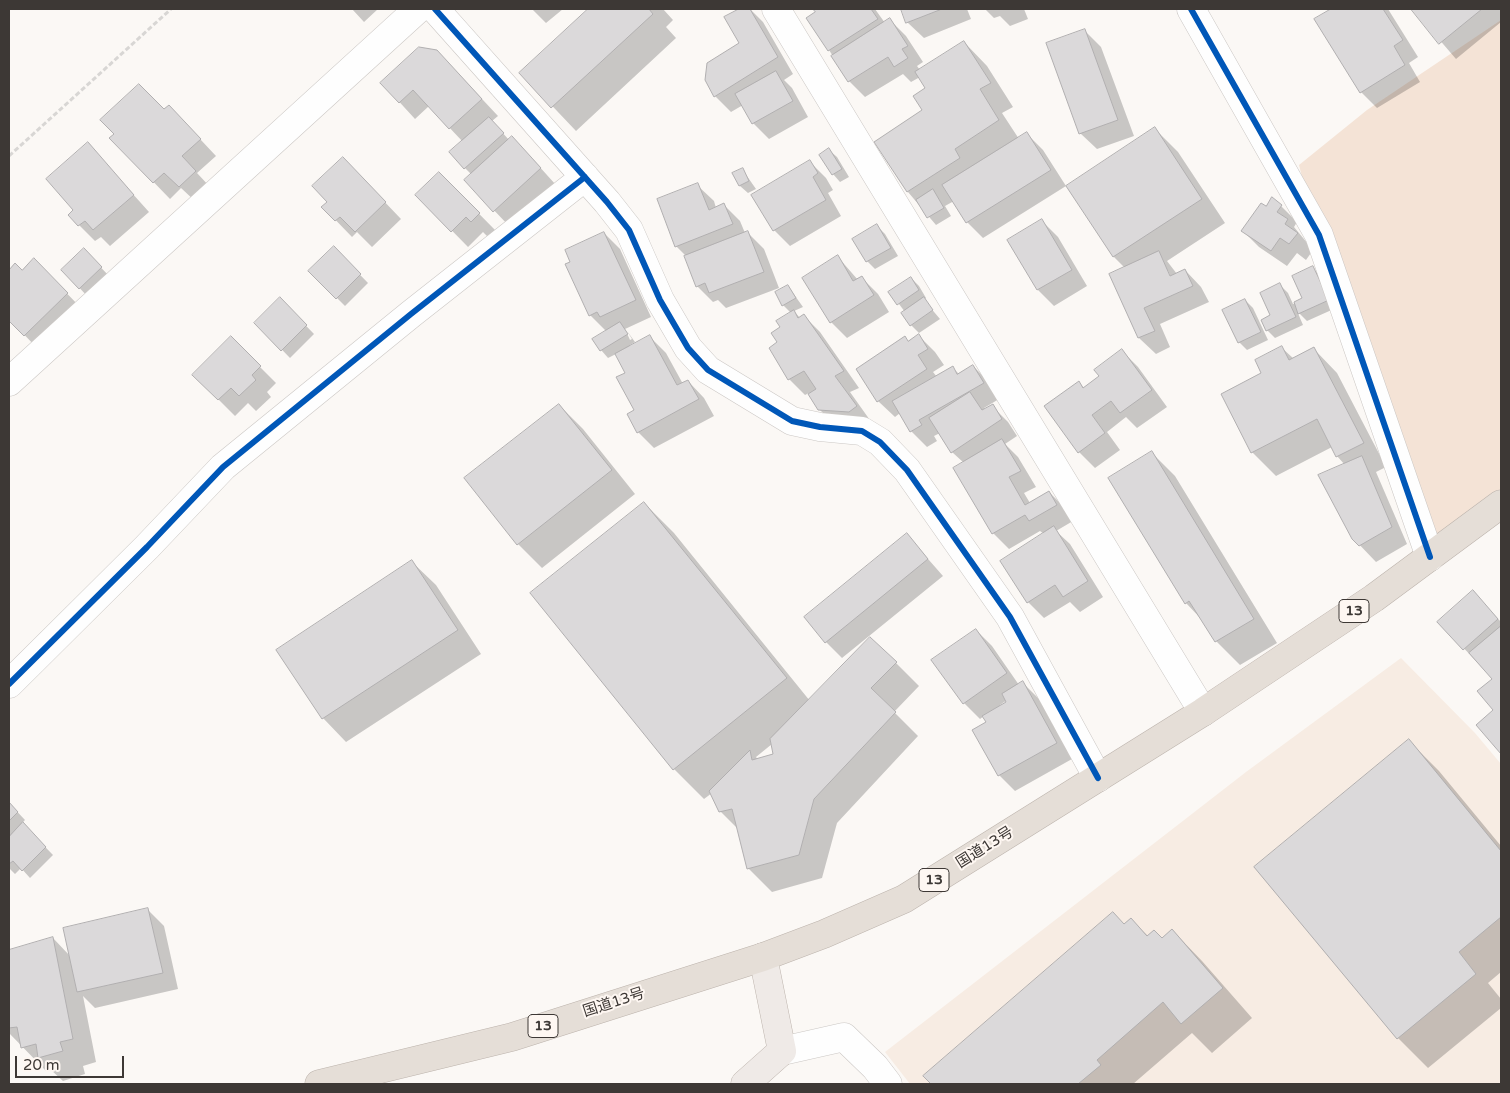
<!DOCTYPE html>
<html>
<head>
<meta charset="utf-8">
<style>
	body { margin:0 }
	#map { position:relative; width:1510px; height:1093px; overflow:hidden; background:#fbf8f5; font-family:"Varela Round",sans-serif }
	canvas { display:block }
	.frame { position:absolute; inset:0; border:10px solid #3d3835; pointer-events:none }
	.scale { position:absolute; left:15px; top:1056px; width:109px; height:22px; box-sizing:border-box; border:2px solid #3d3835; border-top:0; padding-left:6px; font-size:15px; line-height:18px; white-space:nowrap; color:#3d3835; -webkit-text-stroke:4px #fef7f2; paint-order:stroke }
</style>
</head>
<body>
<div id="map">
<canvas width="1510" height="1093"></canvas>
<div class="frame"></div>
<div class="scale">20 m</div>
</div>
<script>
const g = document.querySelector('canvas').getContext('2d');
g.lineJoin = 'round';
function fillPath(path, color) { g.fillStyle = color; g.fill(path, 'evenodd'); }
function trace(path, color, width, dash) { g.strokeStyle = color; g.lineWidth = width; g.lineCap = dash ? 'butt' : 'round'; g.setLineDash(dash || []); g.stroke(path); }
function write(font, color, halo, rows, align = 'center') {
  g.font = font + ' "Varela Round","Noto Sans JP",sans-serif'; g.lineWidth = 4; g.setLineDash([]); g.textBaseline = 'middle'; g.strokeStyle = halo; g.fillStyle = color; for (const [text, x, y, turn = 0] of rows) {
    g.save(); g.translate(x, y); g.rotate((+turn || 0) * Math.PI / 180); g.textAlign = isNaN(turn) ? turn : align; if (halo) g.strokeText(text, 0, 0); g.fillText(text, 0, 0); g.restore();
  }
}
const built = new Path2D(`
	M1401,658l74,75 26,31v320h-591l-25,-32 361,-280z`);
const green = new Path2D(`
	M1501,20v470l-63,50 -134,-355 -5,-20 68,-55z`);
const shadow = new Path2D(`
	M352,9h26l-14,13z
	M532,9h31l-17,14z
	M590,9h73l10,11 -7,7 10,11 -100,93 -55,-58z
	M741,9h9l13,13 30,52 -9,6 8,8 16,29 -39,22 -16,-16 -10,-18 -12,7 -16,-16 26,-53 -15,-25z
	M814,9h61l10,14 5,-3 16,16 17,26 -6,4 3,4 44,-28 23,24 26,41 -11,6 17,26 8,-5 16,16 23,36 -83,52 -16,-16 -13,-21 -9,5 6,10 -15,9 -28,-33 19,-104 -7,-11 -9,5 -8,-8 -38,23 -16,-16 -20,-31z
	M902,9h65l4,10 -47,19 -17,-16z
	M985,9h39l4,10 -18,7 -10,-10 -6,2z
	M1333,9h55l30,48 -9,6 11,19 -43,26 -16,-16 -45,-72z
	M1413,9h88v13l-45,37z
	M1085,31l16,16 33,89 -37,13 -17,-16z
	M453,68l45,48 -6,5 17,19 19,14 28,31 -46,42 -44,-46 6,-6 -7,-7 -2,-26 -34,-36 -14,13 -33,-36z
	M164,111l21,12 31,33 -19,17 14,15 -15,14 -15,-14 -11,11 -59,-61z
	M1155,129l23,23 47,71 -58,38 10,13 8,-4 16,17 8,15 -49,22 10,23 -14,7 -17,-16 -28,-64 14,-6 -11,-11 -47,-71zM1166,271h2l5,10z
	M88,144l61,68 -39,34 -9,-9 -6,4 -16,-16 -4,-15z
	M829,150l8,7 12,20 -9,5 -7,-8z
	M810,162l16,16 7,12 -5,3 13,23 -51,30 -16,-16z
	M742,169l14,20 -8,4 -8,-7 -6,-13z
	M439,173l56,57 -7,7 -5,-5 -15,15 -51,-52z
	M359,175l42,44 -29,28 -15,-15 -5,5 -29,-30z
	M697,185l17,16 2,7 8,-3 16,16 5,12h3l16,16 15,39 -53,20 -8,-8 -5,2 -16,-16 -11,-30 -10,-10z
	M1281,206l16,16 -3,5 19,23 -7,10 -9,-7 -10,13 -28,-19 -16,-16 23,-23z
	M1042,221l16,16 29,49 -33,20 -16,-16 -30,-50z
	M877,226l8,8 13,22 -23,13 -8,-8z
	M604,233l16,16 31,68 -26,12 5,11 2,-1 -5,-8 8,11 -5,3 1,2 19,-10 16,16 17,31 5,-3 16,17 10,18 -60,32 -16,-16 -2,-21 -10,-38 -10,-19 -8,4 -7,-8 6,-18 -17,-17 -18,-53z
	M334,248l34,35 -23,23 -35,-35z
	M838,257l20,23 4,-2 16,16 11,18 -42,26 -16,-16z
	M92,258l17,18 -22,20 -24,-26z
	M15,265l7,6 28,5 33,34 -43,41 -31,-32v-47z
	M1312,268l8,7 16,33 -29,13 -10,-10 6,14 -28,13 -8,-8 13,-45 8,8 5,11 11,-5z
	M911,278l8,8 7,12 -2,2 16,19 -21,14 -8,-8 -6,-13 -15,-20z
	M788,286l15,21 -9,4 6,7 4,-2 16,16 39,56 -9,4 22,31 -36,3 -17,-17 -10,-16 -4,2 -16,-16 -18,-31 8,-6 2,-14 10,-15 -8,-8z
	M280,299l34,35 -24,24 -34,-35z
	M1245,300l8,8 15,32 -21,10 -8,-8z
	M919,336l16,16 9,13 -11,7 4,5 16,-9 6,6 14,-8 16,16 10,17 -15,9 2,2 6,-4 16,16 9,14 -12,8 13,13 18,30 -12,6 6,10 19,-11 16,16 8,13 -17,10 14,13 33,53 -23,15 -10,-10 -26,16 -16,-16 16,-68 -4,-3 -31,18 -16,-16 -29,-70 -12,-11 -12,-19 -6,3 3,5 -10,6 -16,-16 -11,-18 -5,4 -17,-16 -21,-32 48,-31 4,4z
	M231,338l45,45 -9,9 4,5 -15,14 -8,-8 -13,13 -41,-41z
	M1282,348l12,11 20,-10 23,24 49,94 -10,5 31,72 -31,18 -23,-24 -8,-73 -8,-9 -5,-9 -56,29 -24,-24 -30,-57 41,-22z
	M1122,351l16,16 29,40 -30,21 -11,-11 -19,15 13,18 -25,18 -16,-16v-70l6,7 16,-12z
	M559,405l24,24 52,65 -93,74 -24,-24 -52,-65z
	M1152,453l23,23 102,167 -37,22 -24,-24 -13,-20 -17,-18 -77,-125z
	M644,503l30,30 136,168 86,-38 23,23 -25,26 24,24 -81,87 -15,55 -50,14 -24,-24 -9,-38 -19,-19 -8,-18 -8,6 -30,-30zM772,744l3,10 -17,6 -2,-3z
	M907,535l36,41 -101,82 -16,-16z
	M412,562l24,23 45,69 -135,88 -23,-24z
	M1473,592l28,30v130l-23,-27 17,-15 -2,-31 -54,-57z
	M976,630l16,16 27,39 4,-2 16,16 33,60 -57,32 -16,-16 -11,-52 -4,-7 -4,3 -16,-16zM1007,700v3l-6,4 -1,-2z
	M1409,741l30,30 62,75v126l-13,11 13,16v9l-73,60 -30,-30 -142,-171z
	M9,803l16,17 -3,3 31,32 -23,23 -9,-10 -6,6 -6,-6z
	M148,910l16,16 14,63 -83,19 -12,-12 13,66 -13,4 2,8 -22,7 -12,-11 -5,1 -37,-38v-82l44,-13 17,18z
	M1131,920l18,17 13,2 10,-9 30,31 50,57 -40,35 -20,-20 -59,51h-201l-7,-8z`);
const building = new Path2D(`
	M588,9h61l4,5 -102,94 -32,-35z
	M739,9h11l28,48 -64,40 -9,-17 2,-17 32,-20 -15,-26z
	M813,9h58l7,10 -50,32 -22,-33 9,-6z
	M901,9h41l-36,14z
	M1331,9h52l20,31 -9,6 11,19 -45,28 -46,-74z
	M1411,9h71l-43,35z
	M890,18l18,28 -6,3 6,9 -14,9 -6,-10 -40,25 -17,-26z
	M1085,29l33,91 -39,14 -33,-91z
	M964,41l27,42 -11,6 19,31 -44,29 5,9 -53,34 -33,-50 48,-32 -9,-14 12,-8 -10,-16z
	M419,47l18,3 45,49 -33,30 -36,-39 -14,13 -19,-20z
	M776,71l17,30 -41,23 -17,-30z
	M139,84l25,25 5,-4 32,34 -19,17 14,15 -17,16 -15,-14 -11,10 -44,-45 5,-4 -14,-14z
	M489,117l15,16 -40,36 -15,-17z
	M1155,127l47,72 -89,58 -47,-71z
	M1027,132l24,38 -85,53 -24,-38z
	M512,136l29,32 -48,44 -29,-32z
	M88,142l46,53 -41,35 -8,-9 -7,5 -10,-11 5,-5 -27,-31z
	M829,148l13,21 -10,6 -13,-20z
	M343,157l43,45 -31,30 -15,-15 -5,4 -14,-14 6,-5 -15,-16z
	M810,160l8,13 -5,4 13,23 -53,31 -22,-36z
	M743,168l6,13 -10,5 -7,-13z
	M439,172l41,41 -9,9 -5,-5 -15,15 -36,-37z
	M698,183l11,27 15,-7 9,21 -58,23 -18,-48z
	M933,189l11,19 -17,10 -11,-18z
	M1272,197l10,8 -5,7 11,7 -3,5 13,9 -9,11 -9,-6 -9,13 -30,-20 20,-28 5,3z
	M1042,219l30,51 -35,20 -30,-50z
	M877,224l14,24 -25,14 -14,-23z
	M748,231l16,41 -55,21 -4,-10 -9,4 -12,-31z
	M604,232l32,68 -36,17 -3,-5 -8,4 -24,-52 5,-2 -5,-12z
	M334,246l27,28 -25,25 -28,-28z
	M84,248l18,19 -23,22 -18,-19z
	M1159,251l11,25 15,-7 8,17 -49,22 11,23 -17,7 -29,-64z
	M838,255l15,26 9,-5 12,19 -44,28 -28,-45z
	M34,258l34,35 -44,43 -15,-15v-51l6,-7 7,7z
	M1313,266l16,34 -31,14 -4,-12 8,-4 -10,-22z
	M911,277l8,13 -22,15 -9,-13z
	M1280,283l16,34 -30,14 -5,-11 9,-5 -10,-22z
	M788,285l8,13 -14,8 -7,-14z
	M280,297l27,28 -26,26 -27,-28z
	M924,297l9,13 -23,16 -9,-13z
	M1245,299l16,33 -23,11 -16,-33z
	M794,310l4,8 6,-4 40,57 -9,5 22,30 -8,6 -31,-2 -10,-16 8,-5 -12,-18 -16,9 -19,-32 8,-6 -6,-9 9,-6 -4,-6z
	M620,322l8,12 -28,17 -8,-12z
	M919,334l9,15 -10,6 9,14 -50,33 -21,-33 49,-33 3,5z
	M650,335l27,50 11,-5 11,19 -62,34 -10,-19 7,-4 -18,-33 9,-4 -10,-19z
	M231,336l30,30 -9,9 4,5 -17,16 -8,-8 -13,12 -26,-25z
	M1282,346l7,14 25,-13 50,96 -28,14 -19,-38 -66,34 -30,-59 40,-21 -6,-13z
	M1122,349l30,41 -32,23 -9,-12 -19,14 13,18 -27,20 -34,-47 35,-25 4,7 16,-12 -5,-6z
	M973,365l11,18 -65,37 3,5 -12,7 -18,-31 61,-35 4,8z
	M970,392l12,18 11,-6 9,15 -51,34 -22,-35z
	M559,404l53,66 -95,75 -53,-67z
	M1002,439l19,32 -12,6 16,28 24,-14 8,14 -28,16 -4,-6 -33,19 -39,-66z
	M1152,451l102,168 -39,23 -26,-41 -4,3 -77,-126z
	M1362,456l30,71 -33,19 -7,-7 -34,-64z
	M644,502l143,176 -114,92 -143,-177z
	M1054,526l34,55 -25,16 -8,-12 -28,18 -27,-42z
	M907,533l21,26 -103,84 -21,-26z
	M412,560l46,70 -136,89 -46,-69z
	M1473,590l25,29 -35,31 -26,-28z
	M1501,626v128l-25,-29 17,-15 -16,-19 15,-12 -23,-26z
	M976,629l31,44 -44,31 -32,-44z
	M870,637l27,25 -26,26 25,24 -82,87 -15,56 -52,14 -15,-60 -13,3 -10,-21 41,-41 2,10 21,-6 -3,-15z
	M1023,681l34,62 -59,33 -26,-46 14,-8 -4,-6 24,-14 -4,-8z
	M1409,739l92,112v66l-42,35 17,22 -79,65 -143,-172z
	M9,802l9,10 -9,9z
	M23,822l23,25 -24,24 -9,-10 -4,3v-27z
	M148,908l15,65 -86,19 -14,-64z
	M1113,912l11,12 7,-6 16,18 7,-6 8,8 10,-9 51,59 -42,36 -18,-22 -66,58 4,5 -23,19h-147l-8,-8z
	M53,937l20,102 -13,3 3,9 -25,7 -2,-14 -15,4 -4,-21 -8,1v-78z`);
const path = new Path2D(`
	M9,156l162,-147`);
const minor = new Path2D(`
	M435,9l172,193 22,28 31,70 28,48 20,22 84,51 28,6 42,4 18,11 27,28 103,147 88,161
	M776,9l427,703
	M1191,9l128,226 111,322
	M9,382l409,-373
	M9,684l138,-137 76,-80 188,-153 174,-137
	M782,1051l62,-14 31,30 13,17`);
const major = new Path2D(`
	M745,1084l37,-33 -19,-94`);
const highway = new Path2D(`
	M319,1084l193,-47 251,-80 61,-23 80,-35 299,-187 171,-114 127,-94`);
const cycleway = new Path2D(`
	M435,9l172,193 22,28 31,70 28,48 20,22 84,51 28,6 42,4 18,11 27,28 103,147 88,161
	M1191,9l128,226 111,322
	M9,684l138,-137 76,-80 188,-153 174,-137`);
const shields = [
	[1354,611,30],
	[934,880,30],
	[543,1026,30]
];
const shieldNames = [
	["13",1354,611],
	["13",934,880],
	["13",543,1026]
];
const streetNames = [
	["国道13号",985,848,-32],
	["国道13号",614,1003,-18]
];
fillPath(built, '#f7ece3');
fillPath(green, '#f4e3d6');
fillPath(shadow, '#0003');
fillPath(building, '#dbd9da');
trace(building, '#b1afb0', 1);
trace(minor, '#cbc7c4', 29);
trace(major, '#bcb3ac', 29);
trace(highway, '#bcb3ac', 29);
trace(path, '#d8d6d4', 3, [5, 2.5]);
trace(minor, '#fefefe', 28);
trace(major, '#efeae7', 28);
trace(highway, '#e5ded7', 28);
trace(cycleway, '#0057b8', 6);
for (const [x, y, w] of shields) { const box = new Path2D(); box.roundRect(x - w / 2, y - 11.5, w, 23, 4); g.fillStyle = '#fef7f2'; g.fill(box); trace(box, '#3d3835', 1); }
write('bold 14px', '#3d3835', null, shieldNames);
write('15px', '#3d3835', '#fef7f2', streetNames);
</script>
</body>
</html>
